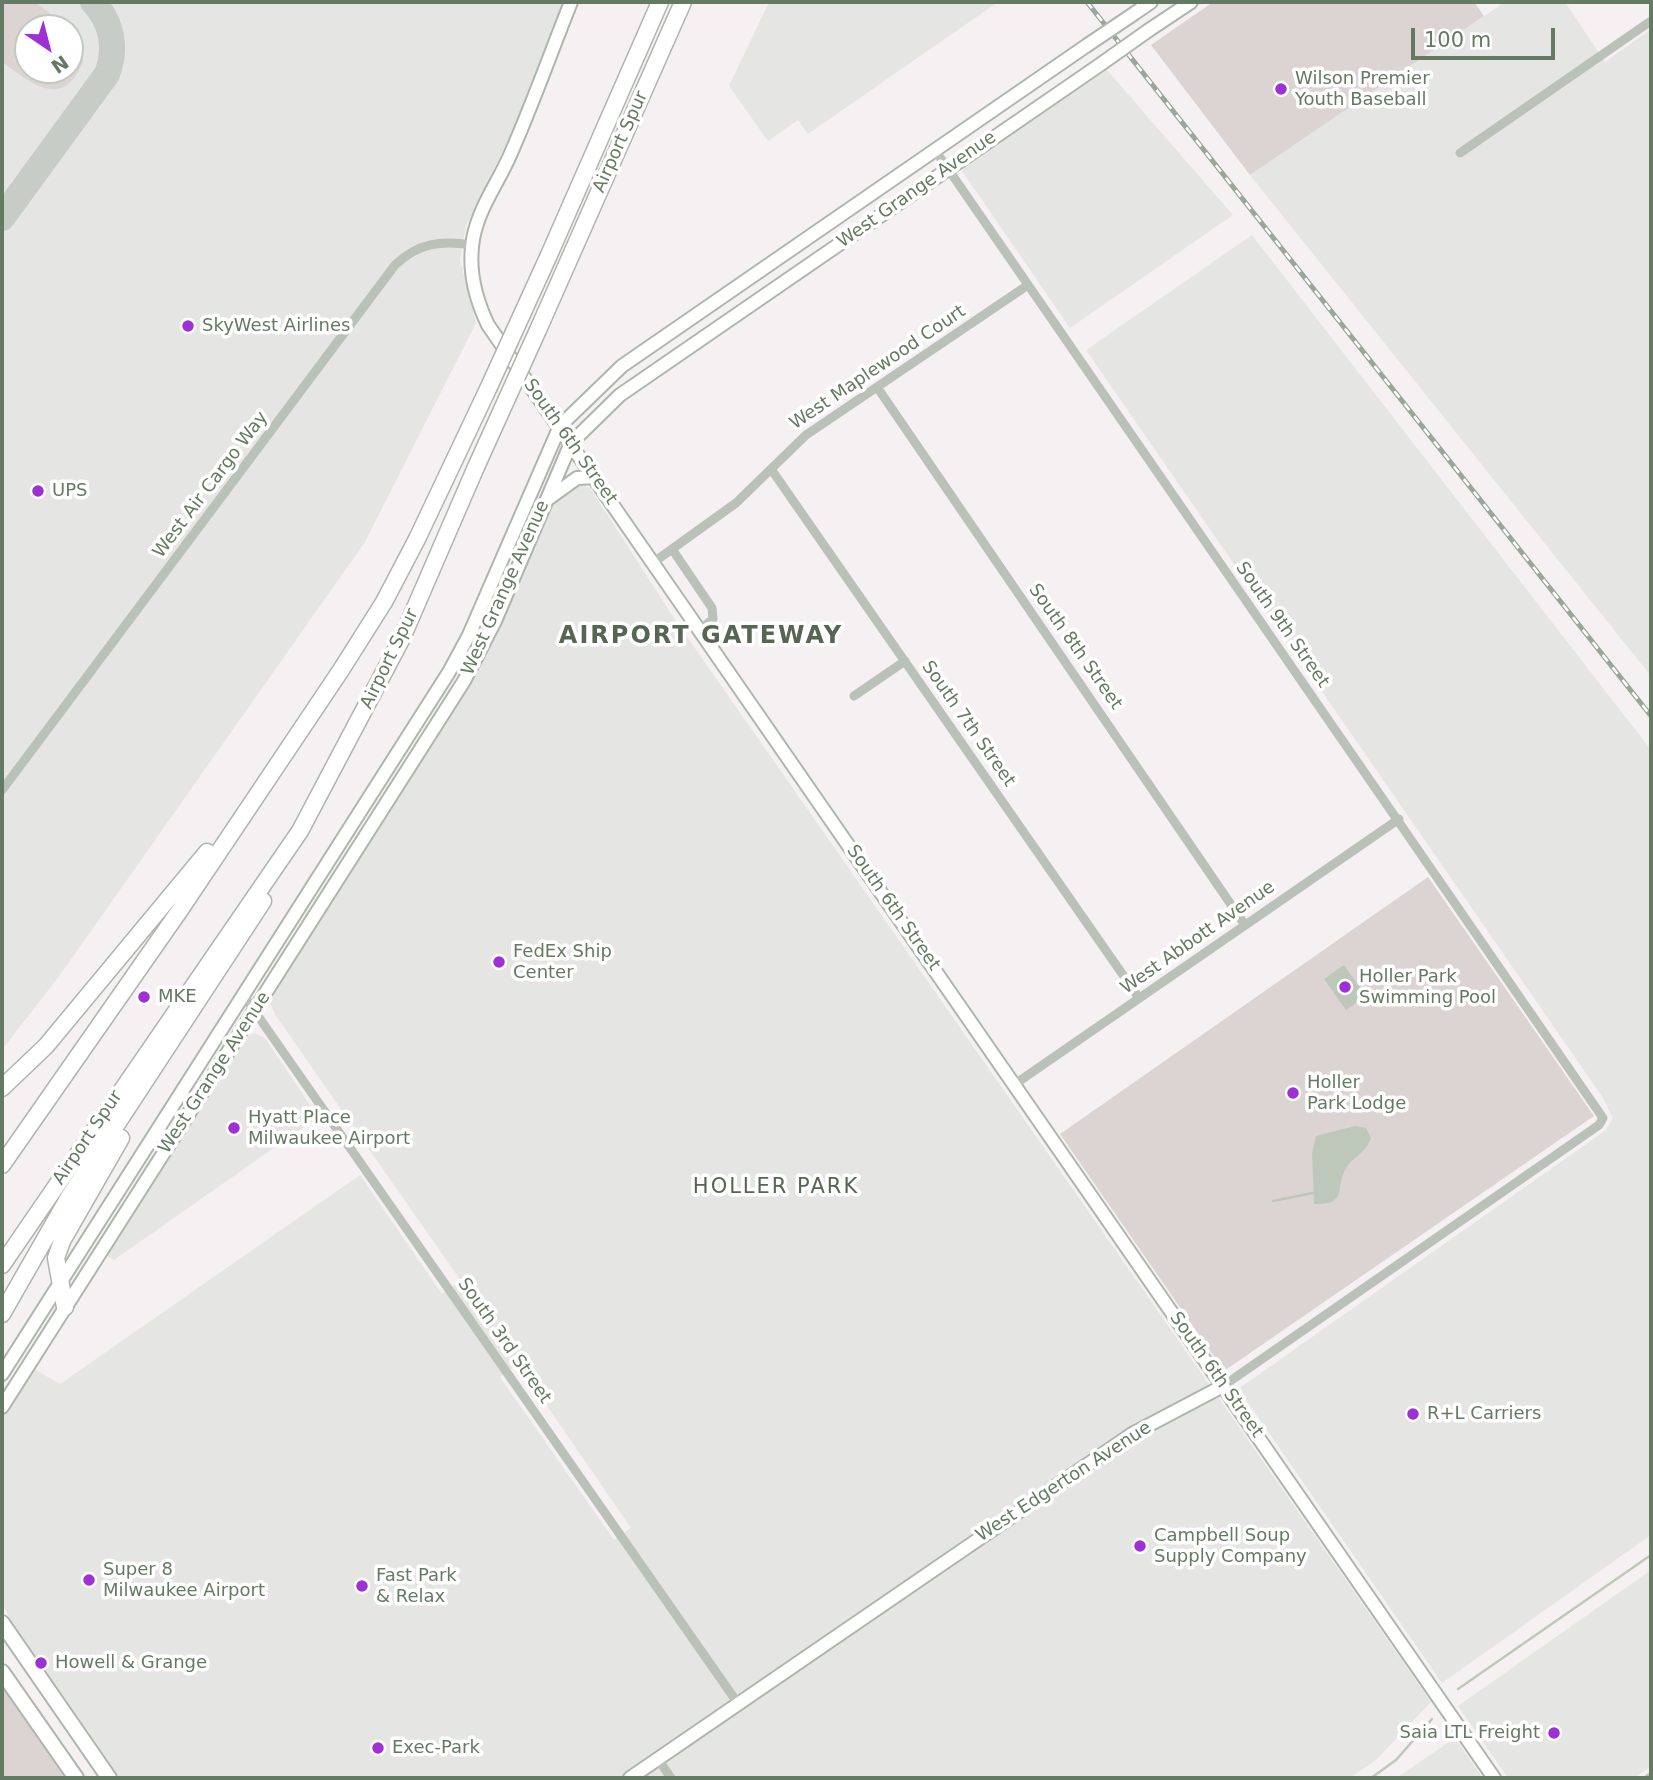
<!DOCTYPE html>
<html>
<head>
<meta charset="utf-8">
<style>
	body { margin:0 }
	#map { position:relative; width:1653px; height:1780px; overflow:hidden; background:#f5f1f3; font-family:"DejaVu Sans",sans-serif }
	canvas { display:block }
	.frame { position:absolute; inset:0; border:4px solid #657a62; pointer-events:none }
	.north { position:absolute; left:14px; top:14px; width:70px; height:70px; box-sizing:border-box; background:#fff; border:2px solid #c1cac0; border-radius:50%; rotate:145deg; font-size:19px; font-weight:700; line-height:28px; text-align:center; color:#657a62 }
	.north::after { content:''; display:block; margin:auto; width:24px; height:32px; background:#9e30d6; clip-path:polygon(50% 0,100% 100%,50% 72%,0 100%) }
	.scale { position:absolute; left:1411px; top:28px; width:144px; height:32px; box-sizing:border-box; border:4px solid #657a62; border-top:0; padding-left:9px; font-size:21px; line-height:24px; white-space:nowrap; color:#657a62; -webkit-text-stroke:5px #fff; paint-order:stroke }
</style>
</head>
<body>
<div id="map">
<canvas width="1653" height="1780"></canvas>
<div class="frame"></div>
<div class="north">N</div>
<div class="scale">100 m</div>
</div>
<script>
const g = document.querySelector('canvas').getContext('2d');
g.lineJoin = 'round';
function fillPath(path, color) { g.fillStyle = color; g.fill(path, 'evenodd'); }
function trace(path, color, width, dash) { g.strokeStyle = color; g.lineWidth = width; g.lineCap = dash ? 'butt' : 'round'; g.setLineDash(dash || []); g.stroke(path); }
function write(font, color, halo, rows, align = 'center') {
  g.font = font + ' "DejaVu Sans",sans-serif'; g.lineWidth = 7; g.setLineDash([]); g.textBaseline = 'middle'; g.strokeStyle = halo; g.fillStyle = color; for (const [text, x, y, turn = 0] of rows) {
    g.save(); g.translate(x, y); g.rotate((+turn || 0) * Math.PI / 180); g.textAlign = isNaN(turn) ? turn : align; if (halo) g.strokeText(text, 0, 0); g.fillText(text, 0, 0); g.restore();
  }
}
const built = new Path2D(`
	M2,2h562l-52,130 -46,94 -6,34 16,63 -111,219 -305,433 -58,75zM28,28h42v42h-42z
	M769,2h229l-190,132 -10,-14 -30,21 -39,-55z
	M1505,2h60l40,60 46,-33v647l-401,-501z
	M1107,70l126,145 -163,113 -108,-157 3,-6z
	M1252,235l399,515v785l-209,148 -200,-289 -1,-7 365,-257 7,-12 -10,-20 -517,-748z
	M577,483l13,5 86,133 755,1081 -55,58 -26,18h-1231l-106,-153 -11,-22v-184l32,-50 26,15 300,-209 82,119 19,-13 -185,-265 -8,-17 199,-309 29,-53 56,-134zM518,1364l113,164 -17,12 -114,-163z
	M254,1033l11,5 53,79 -204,143 -7,-4 138,-218z
	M1651,1570v196l-17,12h-126l-50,-72z
	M1455,1738l28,40h-87z`);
const green = new Path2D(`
	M2,2h33l34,26h-41v42h42v-42l11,11 2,23c-21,49 -51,21 -81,0z
	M1213,2h261l10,14 -234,159 -99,-130z
	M1428,877l166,239 -370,255 -164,-237z
	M2,1686l64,92h-64z`);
const water = new Path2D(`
	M1344,965l22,31 -20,14 -22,-31z
	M1355,1126l11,2 5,10c-7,17 -16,17 -25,30 -12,20 3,37 -32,36l-2,-51 4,-17z`);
const stream = new Path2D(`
	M1273,1201l45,-9
	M1458,1689l193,-134
	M1371,1778l25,-18 36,-41`);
const taxiway = new Path2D(`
	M2,218l105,-144c10,-26 5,-52 -14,-72`);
const street = new Path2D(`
	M935,150l668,968 -4,7 -376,261
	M1460,153l191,-132
	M877,387l368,538
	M771,469l368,529
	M672,549l40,59 1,11 -13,11
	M654,562l82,-59 70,-68 222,-150
	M854,696l51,-35
	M2,790l393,-525c23,-22 46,-25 77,-20
	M244,996l495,709
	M1015,1084l384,-265
	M658,1759l13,19
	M1649,1778l2,-1`);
const secondary = new Path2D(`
	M571,2c-20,50 -38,101 -60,151 -13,31 -36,59 -39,94 -3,28 4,53 16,78l1006,1453
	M1135,13l16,-11
	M1149,30l42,-28
	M548,499l29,-21 18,-1
	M2,1374l447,-702 20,-37 91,-209 62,-60 464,-320
	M2,1407l462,-726 31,-60 76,-178 49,-48 481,-331
	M630,1778l502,-344 91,-48`);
const primary = new Path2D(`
	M2,1623l107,155
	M2,1672l74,106`);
const highway = new Path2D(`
	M549,255l111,-253
	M538,330l145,-328
	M2,1088l44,-42 161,-194
	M2,1165l178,-255 161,-240 43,-68 33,-63 71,-150
	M2,1265l298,-434 102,-193 74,-171
	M65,1307l-9,-49 6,-17 59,-103
	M2,1314l67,-117 194,-296`);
const rail = new Path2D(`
	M1087,2l564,714`);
const secondaryBridge = new Path2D(`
	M1086,46l49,-33
	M1101,64l48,-34`);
const highwayBridge = new Path2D(`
	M488,389l61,-134
	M476,467l62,-137`);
const markers = [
	[1281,89,7,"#9e30d6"],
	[188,326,7,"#9e30d6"],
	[38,491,7,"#9e30d6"],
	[499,962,7,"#9e30d6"],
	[1345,987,7,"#9e30d6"],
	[144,997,7,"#9e30d6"],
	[1293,1093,7,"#9e30d6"],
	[234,1128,7,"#9e30d6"],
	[1413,1414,7,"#9e30d6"],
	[1140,1546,7,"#9e30d6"],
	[89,1580,7,"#9e30d6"],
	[362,1586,7,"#9e30d6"],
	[41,1663,7,"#9e30d6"],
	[1554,1733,7,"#9e30d6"],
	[378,1748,7,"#9e30d6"]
];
const poiNames = [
	["Wilson Premier",1295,79],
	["Youth Baseball",1295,100],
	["SkyWest Airlines",202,326],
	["UPS",52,491],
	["FedEx Ship",513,952],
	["Center",513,973],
	["Holler Park",1359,977],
	["Swimming Pool",1359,998],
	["MKE",158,997],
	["Holler",1307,1083],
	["Park Lodge",1307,1104],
	["Hyatt Place",248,1118],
	["Milwaukee Airport",248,1139],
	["R+L Carriers",1427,1414],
	["Campbell Soup",1154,1536],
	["Supply Company",1154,1557],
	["Super 8",103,1570],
	["Milwaukee Airport",103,1591],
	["Fast Park",376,1576],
	["& Relax",376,1597],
	["Howell & Grange",55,1663],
	["Saia LTL Freight",1540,1733,"right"],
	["Exec-Park",392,1748]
];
const streetNames = [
	["Airport Spur",621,142,-66],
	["West Grange Avenue",917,190,-35],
	["West Maplewood Court",878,368,-34],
	["South 6th Street",570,442,55],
	["West Air Cargo Way",211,485,-53],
	["West Grange Avenue",506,588,-66],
	["South 9th Street",1282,625,55],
	["South 8th Street",1075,647,55],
	["Airport Spur",390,659,-64],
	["South 7th Street",968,724,55],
	["South 6th Street",893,908,55],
	["West Abbott Avenue",1198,938,-35],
	["West Grange Avenue",215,1073,-57],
	["Airport Spur",88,1138,-56],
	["South 3rd Street",504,1341,55],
	["South 6th Street",1216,1375,55],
	["West Edgerton Avenue",1064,1482,-33]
];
const quarterNames = [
	["HOLLER PARK",776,1188]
];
const districtNames = [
	["AIRPORT GATEWAY",701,637]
];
fillPath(built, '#e5e5e4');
fillPath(green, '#dbd4d3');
fillPath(water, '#bec8ba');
trace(stream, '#bec8ba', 2.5);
trace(taxiway, '#c8ccc6', 26);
trace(secondary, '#adb6ac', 16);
trace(primary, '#aeb6ad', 18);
trace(highway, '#aeb5ad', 19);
trace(street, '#bac1b9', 9);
trace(secondary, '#fff', 12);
trace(primary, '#fff', 14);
trace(highway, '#fff', 16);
trace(rail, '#9ba69a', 5);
trace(rail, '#fff', 2.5, [8]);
trace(secondaryBridge, '#adb6ac', 16, []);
trace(highwayBridge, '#aeb5ad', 19, []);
trace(secondaryBridge, '#fff', 12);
trace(highwayBridge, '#fff', 16);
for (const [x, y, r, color] of markers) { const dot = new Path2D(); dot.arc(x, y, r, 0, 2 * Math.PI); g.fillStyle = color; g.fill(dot); trace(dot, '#fff', 2.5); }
write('18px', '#657a62', '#fff', poiNames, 'left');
write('18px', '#657a62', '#fff', streetNames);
g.letterSpacing = '2px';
write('21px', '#566653', '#fff', quarterNames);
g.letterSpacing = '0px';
g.letterSpacing = '2px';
write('bold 24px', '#566653', '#fff', districtNames);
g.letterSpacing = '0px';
</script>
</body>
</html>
